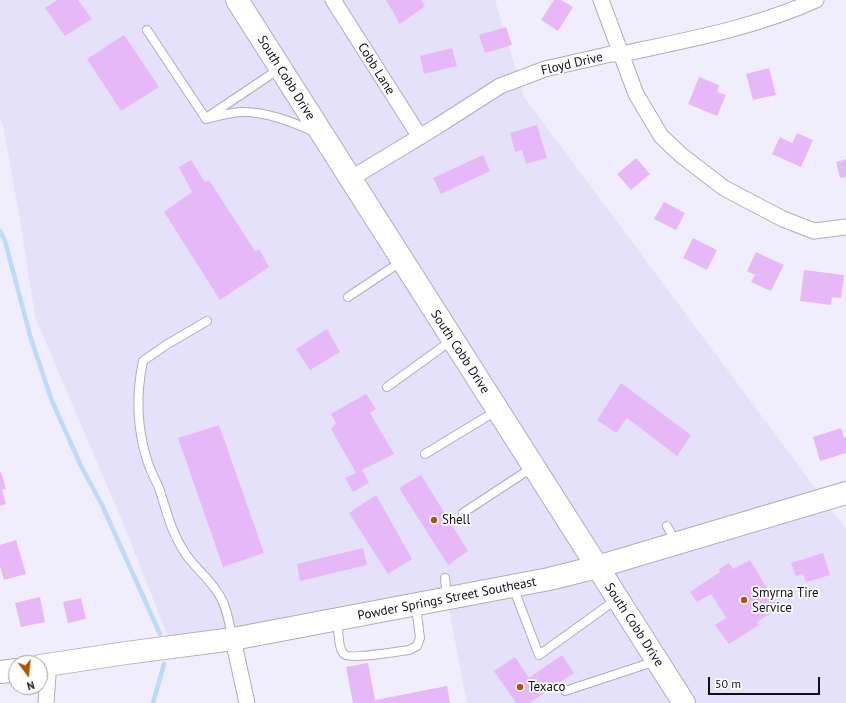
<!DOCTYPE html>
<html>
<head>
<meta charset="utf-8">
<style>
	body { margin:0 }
	#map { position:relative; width:846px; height:703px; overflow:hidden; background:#f0eefd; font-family:"PT Sans",sans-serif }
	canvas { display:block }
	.north { position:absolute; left:8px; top:655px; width:40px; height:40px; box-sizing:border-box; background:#fff; border:1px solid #a09fa3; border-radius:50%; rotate:165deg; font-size:11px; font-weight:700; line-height:16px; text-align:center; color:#111018 }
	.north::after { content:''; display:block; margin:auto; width:14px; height:18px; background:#b15304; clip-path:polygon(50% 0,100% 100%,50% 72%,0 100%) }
	.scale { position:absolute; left:708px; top:677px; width:112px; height:18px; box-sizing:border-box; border:2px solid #111018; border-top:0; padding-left:5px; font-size:12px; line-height:14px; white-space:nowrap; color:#111018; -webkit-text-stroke:3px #fff; paint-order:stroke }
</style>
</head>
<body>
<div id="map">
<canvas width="846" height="703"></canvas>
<div class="north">N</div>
<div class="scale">50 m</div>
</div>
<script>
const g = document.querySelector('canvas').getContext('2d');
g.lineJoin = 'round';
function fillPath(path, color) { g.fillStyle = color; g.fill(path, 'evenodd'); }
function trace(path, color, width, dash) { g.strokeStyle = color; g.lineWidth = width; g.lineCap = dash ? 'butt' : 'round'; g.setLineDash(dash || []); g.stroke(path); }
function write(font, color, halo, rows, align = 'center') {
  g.font = font + ' "PT Sans",sans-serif'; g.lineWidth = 3.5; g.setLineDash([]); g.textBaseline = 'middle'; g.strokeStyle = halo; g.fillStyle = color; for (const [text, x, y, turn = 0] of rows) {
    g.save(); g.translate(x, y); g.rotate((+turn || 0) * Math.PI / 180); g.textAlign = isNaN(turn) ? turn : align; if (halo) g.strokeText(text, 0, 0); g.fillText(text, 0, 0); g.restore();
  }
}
const built = new Path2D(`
	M0,0h495l29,97 322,432v174h-379l-20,-103 -275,47 -49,-124 -88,-206 -15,-97 -17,-95 -3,-8z`);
const stream = new Path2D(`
	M0,231l5,10 26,98 21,62 29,65 21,39 58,129
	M153,703l11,-39`);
const building = new Path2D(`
	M57,0h21l14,19 -27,17 -20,-28z
	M386,0h35l4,6 -25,18z
	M554,0h7l12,7 -15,24 -17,-11z
	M506,27l6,18 -27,8 -6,-18z
	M124,35l35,52 -38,24 -34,-52z
	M452,48l5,18 -33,8 -4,-18z
	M769,68l7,27 -23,5 -7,-26z
	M699,77l20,8 -2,7 9,3 -9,21 -29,-12z
	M537,125l10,33 -21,6 -4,-14 -7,2 -5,-19z
	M797,133l16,7 -12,27 -29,-13 8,-17 12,6z
	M483,155l7,16 -49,23 -8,-16z
	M636,158l14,16 -19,16 -14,-16z
	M846,159v18l-6,1 -4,-16z
	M191,160l14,22 4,-2 46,71 4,-2 10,18 -49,33 -56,-88 28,-20 -13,-25z
	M664,202l21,11 -9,17 -22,-11z
	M693,238l24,12 -10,20 -24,-12z
	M756,252l28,13 -13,26 -20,-9 4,-7 -8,-4z
	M804,270l40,5 -3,23 -9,-1 -1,8 -31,-4z
	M327,329l13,23 -30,18 -14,-21z
	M621,383l70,52 -14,21 -50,-38 -11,15 -19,-13z
	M366,394l10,15 -6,4 24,41 -32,16 7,13 -16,9 -8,-14 11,-5 -25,-44 5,-6 -5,-9z
	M219,425l45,128 -41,14 -45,-129z
	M841,428l3,10 2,-1v16l-26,8 -7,-24z
	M1,472l5,17 -4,1 4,14 -6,2v-33z
	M421,475l47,76 -20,14 -49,-77z
	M376,495l36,64 -24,15 -39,-61z
	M16,540l10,34 -22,6 -4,-14v-21z
	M363,548l4,17 -67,16 -3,-17z
	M823,553l7,22 -24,7 -3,-8 -7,2 -5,-13z
	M750,560l29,48 -22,14 2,3 -30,19 -14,-19 11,-7 -15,-24 -14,8 -7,-10 30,-20 -1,-3 10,-6 4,6z
	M40,597l5,25 -24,5 -6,-24z
	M81,598l5,21 -18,4 -5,-21z
	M562,655l12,18 -45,30h-13l-22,-32 21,-14 14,21z
	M368,663l7,37 72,-14 3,17h-97l-7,-36z`);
const lane = new Path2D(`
	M147,30l59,89c11,-3 23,-6 34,-7 26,-1 52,10 75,20
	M209,116l70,-47
	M348,297l54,-36
	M207,321l-41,24 -23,16c-7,33 -6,67 4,99 3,10 8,19 12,28 8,24 12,44 26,65 9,14 24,25 33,40 9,13 11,31 15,46
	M387,387l65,-47
	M425,454l71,-43
	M463,513l70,-46
	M667,526l9,17
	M445,578l2,19
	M513,587l26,68 78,-56
	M338,620c0,8 0,29 6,34 5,6 55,-3 65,-4l8,-4 3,-8 -4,-32
	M565,691l91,-30`);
const street = new Path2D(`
	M333,0l87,137
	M601,0l35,94 25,42 20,19 43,33 59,31 31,12 32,-4
	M350,179l86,-52 64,-41 45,-17 66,-15h11c65,-14 132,-26 194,-54
	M233,639l14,64
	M46,703l2,-28 -1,-10`);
const secondary = new Path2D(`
	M40,666l86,-13 107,-14 316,-60 48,-12 249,-74
	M0,672l16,-2`);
const primary = new Path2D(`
	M237,0l447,703`);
const markers = [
	[434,520,4,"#b15304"],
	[744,600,4,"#b15304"],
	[520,687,4,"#b15304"]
];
const streetNames = [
	["Floyd Drive",572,64,-13],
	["Cobb Lane",376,69,58],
	["South Cobb Drive",286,78,58],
	["South Cobb Drive",460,352,57],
	["Powder Springs Street Southeast",447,599,-11],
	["South Cobb Drive",634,625,57]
];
const poiNames = [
	["Shell",442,520],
	["Smyrna Tire",752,593],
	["Service",752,608],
	["Texaco",528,687]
];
fillPath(built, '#e5e1fb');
trace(stream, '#bddaf6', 4.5);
fillPath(building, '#e7b8f8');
trace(lane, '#afabc3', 10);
trace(street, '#afabc3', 17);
trace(secondary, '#afabc3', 24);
trace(primary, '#afabc3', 24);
trace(lane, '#fff', 8);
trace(street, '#fff', 15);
trace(secondary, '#fff', 22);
trace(primary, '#fff', 22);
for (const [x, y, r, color] of markers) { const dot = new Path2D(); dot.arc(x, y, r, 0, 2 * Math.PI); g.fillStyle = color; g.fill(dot); trace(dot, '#fff', 1.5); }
write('13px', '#111018', '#fff', streetNames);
write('13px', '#111018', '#fff', poiNames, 'left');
</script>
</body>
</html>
